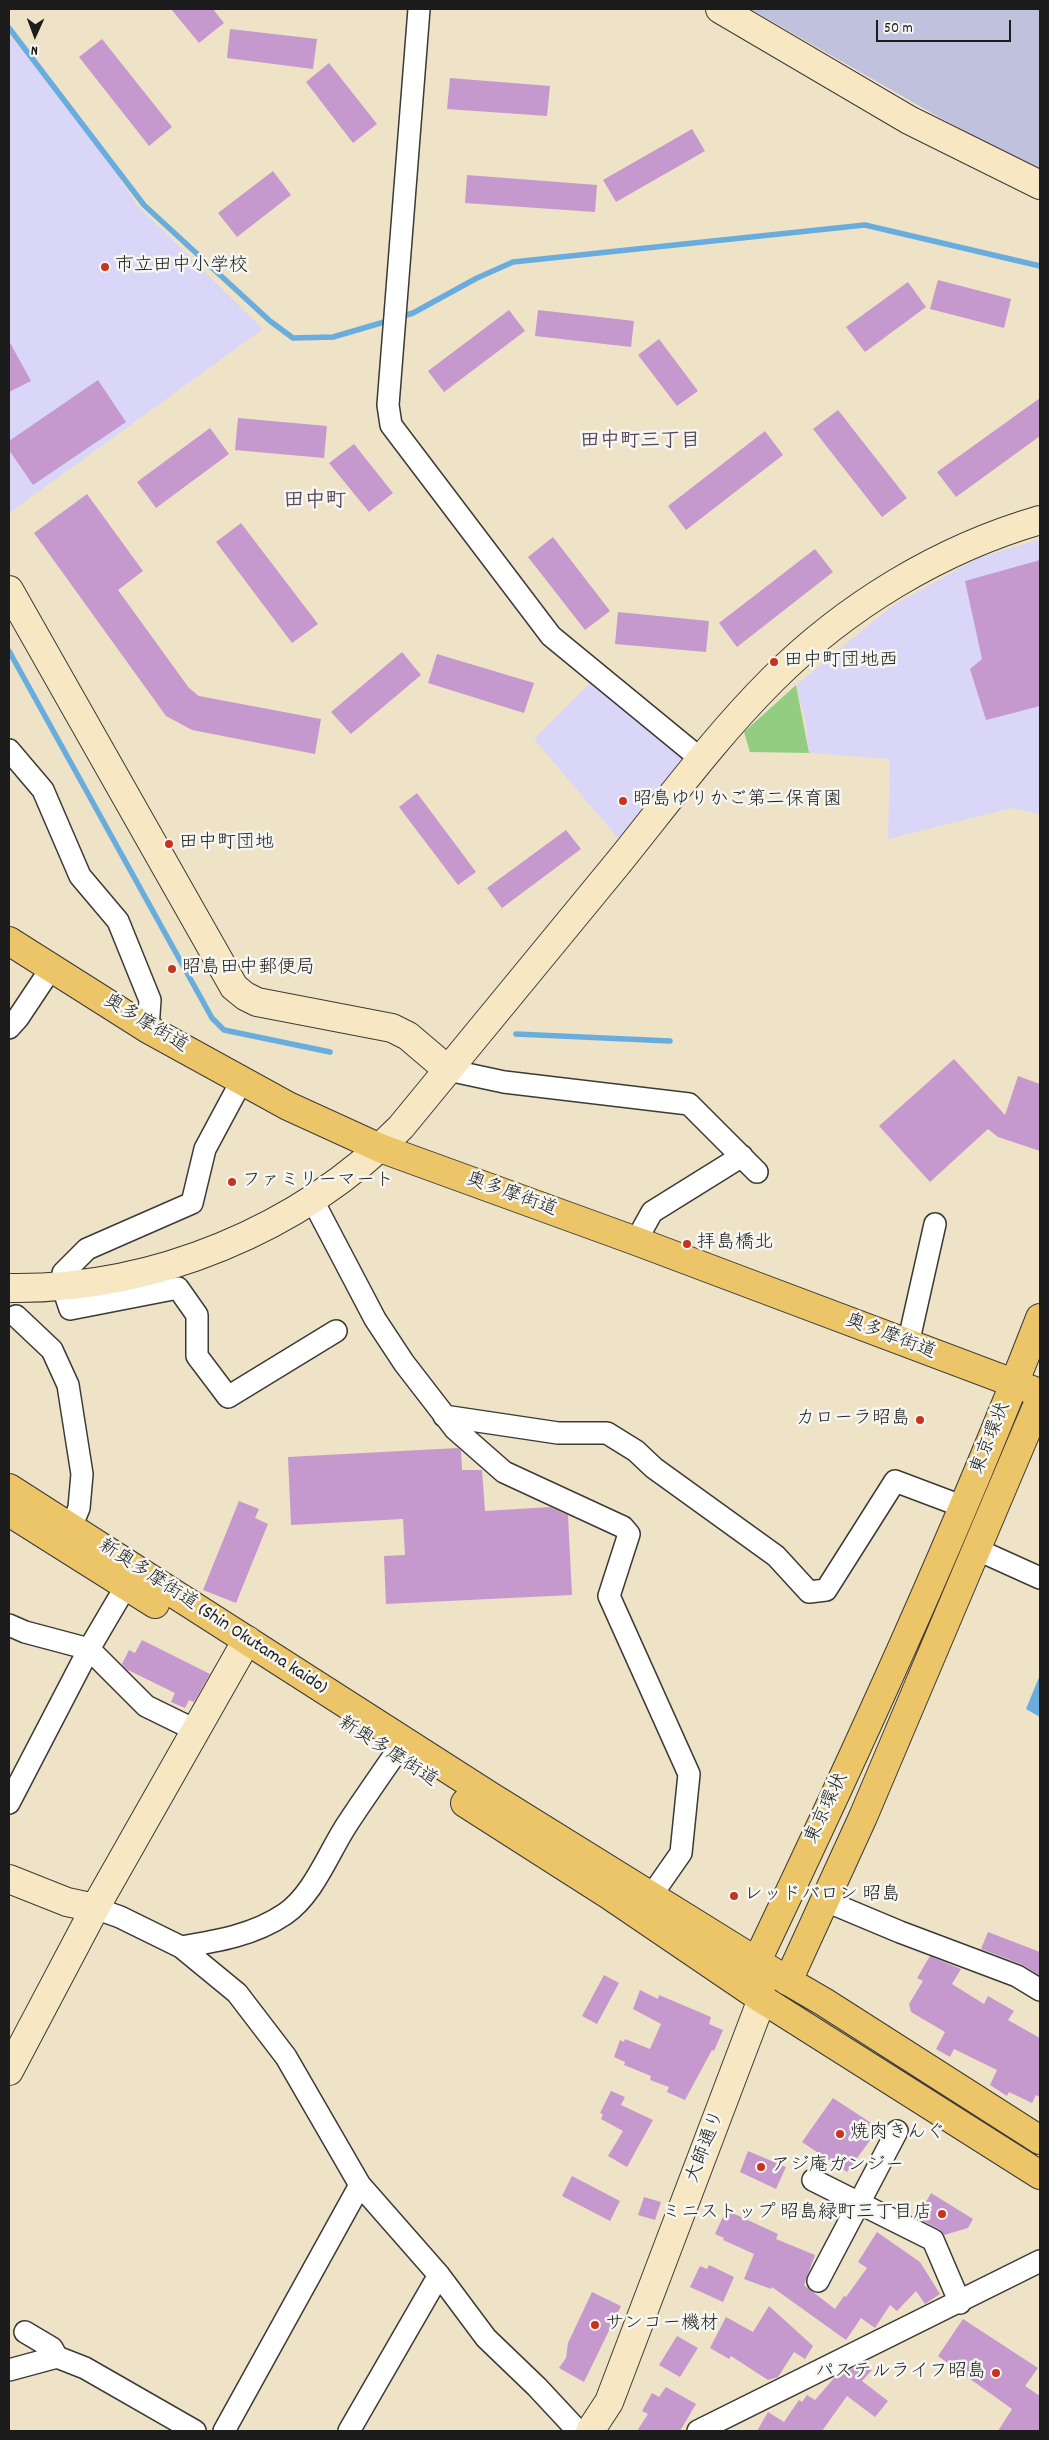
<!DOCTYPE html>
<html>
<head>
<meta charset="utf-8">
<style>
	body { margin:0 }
	#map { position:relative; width:1049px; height:2440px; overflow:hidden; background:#eee3c7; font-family:Dekko,sans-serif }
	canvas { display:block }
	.frame { position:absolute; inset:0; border:10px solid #1c1c1c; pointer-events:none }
	.north { position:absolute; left:10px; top:10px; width:50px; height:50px; -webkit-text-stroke:4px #f6f6f2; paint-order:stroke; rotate:182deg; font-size:14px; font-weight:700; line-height:20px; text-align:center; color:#1c1c1c }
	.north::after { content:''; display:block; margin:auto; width:18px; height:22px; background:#1c1c1c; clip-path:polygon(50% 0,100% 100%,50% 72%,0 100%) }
	.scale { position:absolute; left:876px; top:20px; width:135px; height:22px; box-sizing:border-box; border:2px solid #1c1c1c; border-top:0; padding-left:6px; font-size:15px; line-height:18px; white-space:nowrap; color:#1c1c1c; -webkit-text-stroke:4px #f6f6f2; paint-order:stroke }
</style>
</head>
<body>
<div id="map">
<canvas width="1049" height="2440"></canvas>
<div class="frame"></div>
<div class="north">N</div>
<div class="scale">50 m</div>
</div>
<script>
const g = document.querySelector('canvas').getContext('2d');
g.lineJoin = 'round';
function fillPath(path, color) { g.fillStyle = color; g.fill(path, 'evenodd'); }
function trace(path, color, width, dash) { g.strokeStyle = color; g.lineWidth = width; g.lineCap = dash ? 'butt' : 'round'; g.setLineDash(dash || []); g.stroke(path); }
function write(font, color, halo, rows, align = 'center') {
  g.font = font + ' Dekko,"Klee One",sans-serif'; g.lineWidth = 5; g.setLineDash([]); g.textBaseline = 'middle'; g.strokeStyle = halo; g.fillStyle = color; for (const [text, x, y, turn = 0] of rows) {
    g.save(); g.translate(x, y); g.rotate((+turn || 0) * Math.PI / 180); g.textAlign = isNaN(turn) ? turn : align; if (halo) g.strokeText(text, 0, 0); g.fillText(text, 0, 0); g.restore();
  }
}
const built = new Path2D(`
	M9,35l57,64 72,107 125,123 -254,184z
	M1040,539v275l-28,-6 -124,31 2,-80 -81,-6 -4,-33 -9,-35 96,-79 86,-48z
	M593,680l101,78 -71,86 -89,-105z`);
const industrial = new Path2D(`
	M750,9h290v162l-98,-52z`);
const green = new Path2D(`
	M796,685l13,68 -59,-1 -6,-20z`);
const water = new Path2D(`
	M1040,1675v42l-14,-8z`);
const stream = new Path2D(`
	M9,28l135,177 126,116 23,17 40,-1 58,-17
	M400,317l13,-4 64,-35 36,-16 352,-37 175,41
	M9,651l203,367 12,12 106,22
	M516,1034l154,7`);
const building = new Path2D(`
	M171,9h42l11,14 -25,20z
	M230,29l87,10 -4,30 -86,-11z
	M102,39l70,88 -23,19 -70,-89z
	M329,63l48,61 -24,19 -47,-61z
	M450,78l100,8 -3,30 -100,-7z
	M692,129l13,22 -89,51 -13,-22z
	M273,171l18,24 -54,42 -19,-24z
	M467,175l130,10 -2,27 -130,-9z
	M938,280l73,19 -7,29 -74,-19z
	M908,282l18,25 -61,45 -19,-25z
	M509,310l16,21 -81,61 -16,-21z
	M538,310l96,11 -3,26 -96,-11z
	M659,339l39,52 -21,15 -39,-51z
	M9,341l22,40 -22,11z
	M98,380l28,42 -93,63 -24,-35v-9z
	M1040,398v38l-84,61 -19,-25z
	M838,410l69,88 -25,19 -69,-88z
	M238,418l89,8 -3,32 -89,-8z
	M210,428l19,26 -73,54 -19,-26z
	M765,431l18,24 -97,75 -18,-24z
	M354,444l39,49 -24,19 -40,-49z
	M87,494l56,77 -25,19 71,98 10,8 122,23 -6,35 -123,-24 -26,-14 -132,-183z
	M241,523l77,101 -26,19 -76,-101z
	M553,537l57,74 -25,19 -57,-73z
	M815,549l18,23 -96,75 -18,-24z
	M1040,560v146l-54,14 -16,-51 12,-10 -17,-78z
	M618,612l91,9 -3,31 -91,-8z
	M402,652l19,23 -70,59 -20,-22z
	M437,654l97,29 -10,30 -96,-30z
	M417,793l59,79 -18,13 -59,-78z
	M566,830l15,19 -79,59 -15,-20z
	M954,1059l51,56 13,-39 22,8v67l-42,-14 -10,-8 -58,53 -51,-56z
	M458,1448l3,3 1,19h20l3,41 65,-4 18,8 4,80 -186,9 -2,-48 21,-1 -2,-36 -112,6 -3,-68z
	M239,1501l20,8 -4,9 13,6 -32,79 -33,-13z
	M142,1640l68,34 -16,28 -5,-2 -4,8 -14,-6 4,-9 -49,-24 -4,-5 7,-14 6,3z
	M988,1932l52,20v24l-19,-12 -40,-15z
	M930,1956l31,13 -9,15 32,20 4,-8 26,15 -6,9 32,18v59l-4,-2 -4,8 -23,-11 -2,4 -17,-11 7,-15 -43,-21 -4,8 -14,-8 9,-17 -34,-20 -2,-8 14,-23 -6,-3z
	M604,1975l15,8 -22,41 -15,-8z
	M640,1990l18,9 1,-4 52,22 -2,7 14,6 -9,21 -2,-1 -27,50 -18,-8 2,-5 -19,-7 1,-4 -27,-11 1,-3 -11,-5 6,-17 4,2 1,-3 25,10 11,-25 -28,-15z
	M611,2091l14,6 -4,8 32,15 -26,47 -19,-11 15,-25 -22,-12 2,-5 -3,-1z
	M833,2098l46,30 -32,44 -45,-30z
	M748,2151l38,16 -10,22 -36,-17z
	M572,2176l48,25 -10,20 -48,-25z
	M931,2193l42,26 -5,9 -24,7 -5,-6 -22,-11z
	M644,2197l17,5 -6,18 -17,-5z
	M726,2210l52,24 -2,5 39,16 -11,30 31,24 9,-13 2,1 21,-29 -9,-6 19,-30 43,30 20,32 -15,10 -9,-13 -19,20 -7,-6 -15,23 -14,-10 -15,22 -74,-53 -1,2 -27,-10 10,-25 -31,-14 1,-2 -9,-4z
	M709,2265l25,12 -11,25 -33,-15 10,-21 7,3z
	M592,2292l29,14 -37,76 -25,-14 7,-10 2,-15z
	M769,2306l44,40 -8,13 -11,-7 -16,25 -10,3 -37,-24 -2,3 -19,-11 16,-31 27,15z
	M963,2319l75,49 -13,18 15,10v35h-42l14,-22 -74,-53z
	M677,2336l21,12 -18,29 -21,-12z
	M863,2363l9,7 -10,11 26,20 -13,16 -28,-21 -25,35h-65l11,-19 16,10 15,-22 3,2 5,-7 8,5 20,-23z
	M666,2387l30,17 -16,27h-43l11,-17 -6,-3 10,-18 7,4z`);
const street = new Path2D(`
	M419,9l-31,396 3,20 160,211 151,124
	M9,750l34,40 37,86 38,45 32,79 -2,29
	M9,1028l9,-10 34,-51
	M448,1070l56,12 185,22 68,68
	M242,1080l-37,69 -13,54 -105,46 -24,24 -1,12 8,24 108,-21 19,27v41l31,41 108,-66
	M312,1199l63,120 29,44 51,66 49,43 119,55 6,7 -20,62 80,178 -8,79 -30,43
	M636,1241l16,-29 90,-56
	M16,1316l36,34 16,35 14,89 -3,34 -8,19
	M908,1344l27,-120
	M444,1416l114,17h49l29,18 18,17 122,88 33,36 17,-2 69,-109 69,26
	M978,1550l62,28
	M9,1625l16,7 64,17 57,57 49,24
	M9,1803l80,-154 37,-63
	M826,1901l74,31 117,44 23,14
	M95,1908l25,9 61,30 56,46 49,64 74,128 79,90 47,63 51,49 41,44
	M181,1947c37,-6 73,-12 104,-33 28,-19 43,-60 61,-88 15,-23 31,-46 47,-69
	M813,2180l120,60 27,63
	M818,2281l79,-150
	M25,2332l27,16 5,9
	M9,2370l48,-13 28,11 110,63
	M224,2431l136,-246
	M349,2431l90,-156
	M698,2431l342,-170`);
const secondary = new Path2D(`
	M720,9l189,111 131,65
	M9,590l225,397 11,9 12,6 135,26 16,8 40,34
	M9,1288c144,2 291,-58 392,-161 73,-88 145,-176 217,-264 50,-62 98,-127 154,-183 74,-74 168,-131 268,-160
	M9,1879l58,23 28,6
	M9,2071l86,-163 152,-268
	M590,2431l19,-29 153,-403`);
const primary = new Path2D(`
	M9,941l139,88 140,77 92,42 256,93 404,152
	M9,1488l481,308 298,185
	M9,1512l146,92
	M465,1803l144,92 153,104`);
const highway = new Path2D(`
	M1040,1318c-85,219 -183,433 -284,645l6,36 278,176
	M788,1981l75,-164 177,-418
	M788,1981l36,21 216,138`);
const markers = [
	[105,267,5,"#c8321e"],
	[774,662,5,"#c8321e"],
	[623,801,5,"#c8321e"],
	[169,844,5,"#c8321e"],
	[172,969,5,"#c8321e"],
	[232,1182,5,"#c8321e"],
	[687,1244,5,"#c8321e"],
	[920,1420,5,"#c8321e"],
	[734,1896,5,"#c8321e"],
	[840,2134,5,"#c8321e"],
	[761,2167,5,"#c8321e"],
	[942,2214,5,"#c8321e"],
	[595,2325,5,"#c8321e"],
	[996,2373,5,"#c8321e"]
];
const poiNames = [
	["市立田中小学校",115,267],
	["田中町団地西",784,662],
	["昭島ゆりかご第二保育園",633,801],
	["田中町団地",179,844],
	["昭島田中郵便局",182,969],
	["ファミリーマート",242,1182],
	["拝島橋北",697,1244],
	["カローラ昭島",910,1420,"right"],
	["レッドバロン 昭島",744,1896],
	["焼肉きんぐ",850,2134],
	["アジ庵ガンジー",771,2167],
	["ミニストップ 昭島緑町三丁目店",932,2214,"right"],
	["サンコー機材",605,2325],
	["パステルライフ昭島",986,2373,"right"]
];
const streetNames = [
	["奥多摩街道",145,1025,31],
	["奥多摩街道",511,1196,20],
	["奥多摩街道",890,1338,21],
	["東京環状",992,1439,-68],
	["新奥多摩街道 (Shin Okutama kaido)",212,1618,33],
	["新奥多摩街道",387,1753,33],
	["東京環状",828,1809,-65],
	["大師通り",707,2147,-69]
];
const neighbourhoodNames = [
	["田中町三丁目",640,443]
];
const quarterNames = [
	["田中町",315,503]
];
fillPath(built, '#dad6f7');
fillPath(industrial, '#c0c2dd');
fillPath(green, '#93cd81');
fillPath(water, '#68adde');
trace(stream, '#68adde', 5.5);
fillPath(building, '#c599ce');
trace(street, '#3c3a36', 24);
trace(secondary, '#3c3a36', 30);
trace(primary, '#3c3a36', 30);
trace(highway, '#3c3a36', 30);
trace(street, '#fff', 21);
trace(secondary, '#f7e8c3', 28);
trace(primary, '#ecc569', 28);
trace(highway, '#ecc569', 28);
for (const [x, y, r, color] of markers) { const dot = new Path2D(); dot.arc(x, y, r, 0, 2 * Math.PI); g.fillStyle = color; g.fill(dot); trace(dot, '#f6f6f2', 2); }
write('19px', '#1c1c1c', '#f6f6f2', poiNames, 'left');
write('19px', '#1c1c1c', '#f6f6f2', streetNames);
write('bold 20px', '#57485a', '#f6f6f2', neighbourhoodNames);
write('bold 21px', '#57485a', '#f6f6f2', quarterNames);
</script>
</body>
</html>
